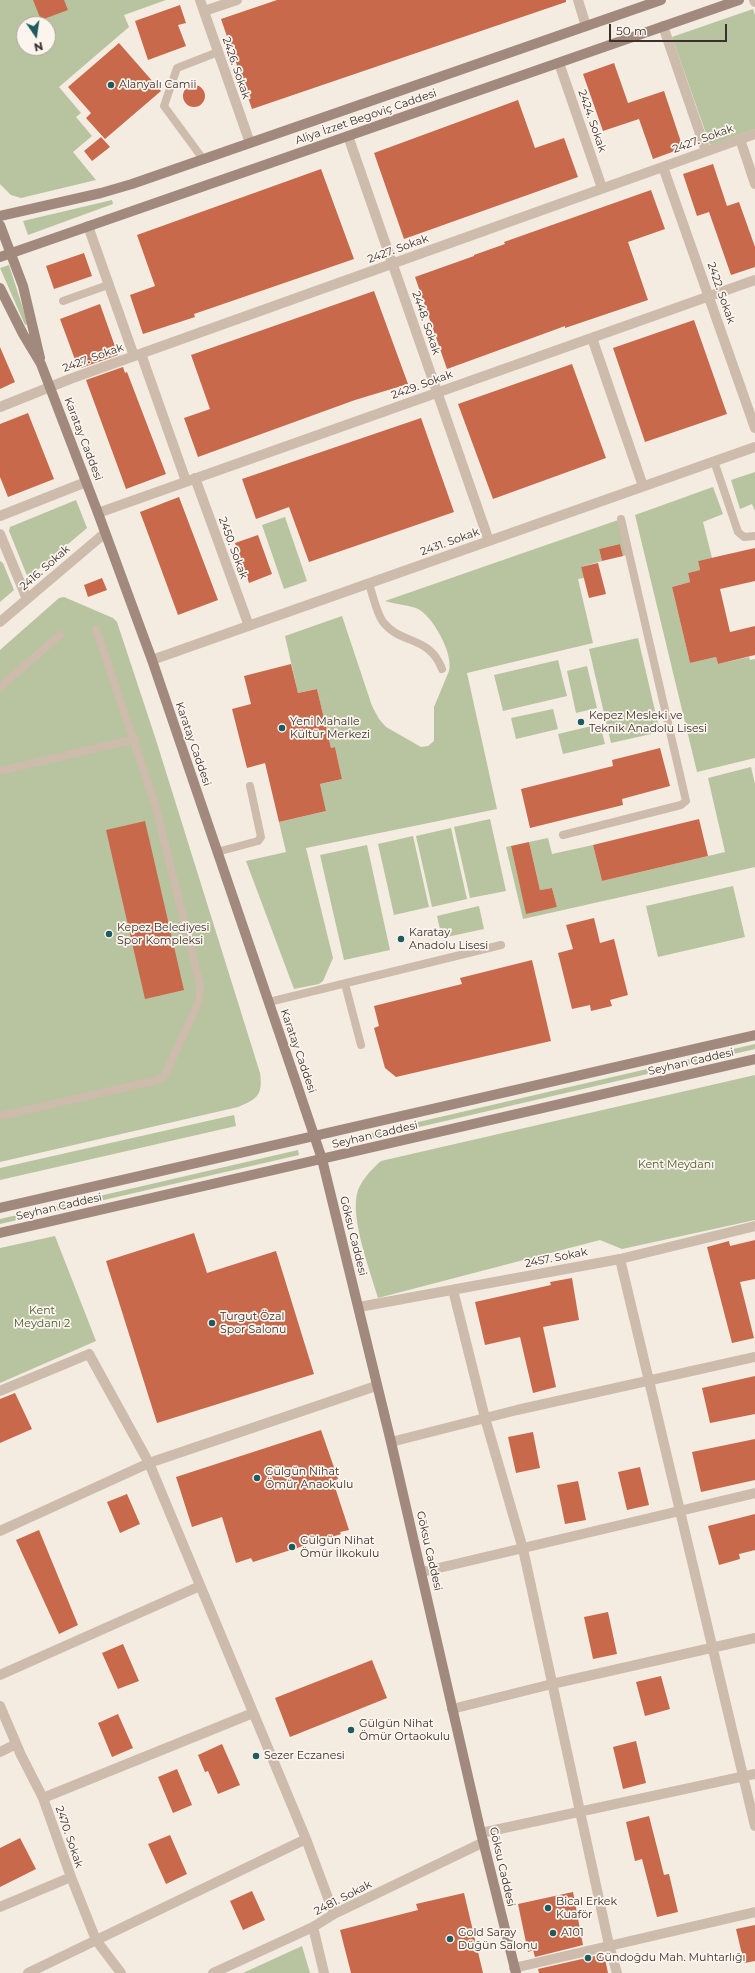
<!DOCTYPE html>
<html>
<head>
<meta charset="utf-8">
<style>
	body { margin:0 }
	#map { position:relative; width:755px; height:1973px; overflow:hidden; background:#f4ebe1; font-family:Montserrat,sans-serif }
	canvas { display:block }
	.north { position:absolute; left:16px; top:16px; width:40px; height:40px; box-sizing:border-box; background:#fbf5ee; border:1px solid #aea6a0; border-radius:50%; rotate:167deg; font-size:11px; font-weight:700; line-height:16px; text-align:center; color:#3b302b }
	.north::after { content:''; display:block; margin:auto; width:14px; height:18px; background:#1f5a5e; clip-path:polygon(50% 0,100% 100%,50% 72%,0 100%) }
	.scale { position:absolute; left:609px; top:24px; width:118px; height:18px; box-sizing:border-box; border:2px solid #3b302b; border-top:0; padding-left:5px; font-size:12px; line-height:14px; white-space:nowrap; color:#3b302b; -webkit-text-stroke:3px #fbf5ee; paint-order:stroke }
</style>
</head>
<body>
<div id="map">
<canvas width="755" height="1973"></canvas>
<div class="north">N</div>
<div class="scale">50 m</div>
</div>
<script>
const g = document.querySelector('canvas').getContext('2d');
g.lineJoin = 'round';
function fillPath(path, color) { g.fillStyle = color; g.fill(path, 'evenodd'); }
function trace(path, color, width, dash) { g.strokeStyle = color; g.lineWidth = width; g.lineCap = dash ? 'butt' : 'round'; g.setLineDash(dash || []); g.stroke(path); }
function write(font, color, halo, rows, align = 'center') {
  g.font = font + ' Montserrat,sans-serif'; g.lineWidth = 3.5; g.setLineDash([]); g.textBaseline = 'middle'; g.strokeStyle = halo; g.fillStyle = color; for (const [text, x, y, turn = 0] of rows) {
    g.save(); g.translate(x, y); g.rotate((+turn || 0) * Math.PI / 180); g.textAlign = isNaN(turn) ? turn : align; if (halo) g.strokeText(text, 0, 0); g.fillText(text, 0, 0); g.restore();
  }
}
const green = new Path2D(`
	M0,0h166l-42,15 5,12 -70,60 22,26 -5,4 16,19 -19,16 23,28 -75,18 -10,-3 -11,-11zM24,24h24v24h-24z
	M753,9l2,6v114l-45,16 -38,-108z
	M112,200l1,4 -85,31 -5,-14z
	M9,265l19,59 -3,1 -25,-57z
	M755,472v39l-3,-7 -12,5 -9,-29z
	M713,487l10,27 -20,8 9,36 -14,3 2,9 -12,3 2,9 -18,5 18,76 26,-6 2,7 31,-7 1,3 5,-1v99l-58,14 -62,-257z
	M76,500l11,28 -59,50 -19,-47 1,-4z
	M285,517l22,64 -23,8 -22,-64z
	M621,519l8,35 -6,2 -3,-12 -21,5 3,12 -21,6 3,11 -6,1 15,64 -126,30 30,136 -191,39 27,110 -10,23 -4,3 -25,5 -48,-128 40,-9 -7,-30 47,-11 -6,-27 22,-5 -7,-32 -4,1 -14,-59 -19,4 -13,-57 57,-20 30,90 7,13 7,8 35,20 7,-1 6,-5v-34l15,-36c5,-17 -17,-57 -33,-63 -10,-3 -21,-4 -31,-7z
	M0,561l3,2 11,27 -14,12z
	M64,597l49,21 4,4 39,118 104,333c3,21 -2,26 -22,34l-238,55v-512l59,-52z
	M638,638l22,94 -49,11 -22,-94z
	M558,660l9,36 -64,15 -9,-36z
	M587,666l10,42 -21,5 -9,-42z
	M553,709l5,20 -42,10 -5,-21z
	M600,724l5,20 -42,10 -5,-20z
	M751,767l4,17v83l-232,52 -17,-72 5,-1 15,67 31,-6 -5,-19 -12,2 -11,-48 19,-4 4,16 41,-9 9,36 123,-29 -17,-74z
	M490,819l16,72 -36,7 -16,-71z
	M451,828l16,71 -35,8 -16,-71z
	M413,836l16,71 -35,8 -16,-71z
	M367,845l23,105 -46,10 -24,-105z
	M733,886l12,51 -87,20 -12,-51z
	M479,906l5,23 -42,9 -5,-22z
	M755,1044v5l-396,92 -1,-5z
	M755,1075v145l-133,29 -22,-9 -222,58c-8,-28 -29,-82 -20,-108 5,-12 14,-21 23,-29z
	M234,1115l2,11 -236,54v-12z
	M298,1150l1,5 -299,69v-5z
	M55,1236l41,105 -96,42v-135z
	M302,1946l8,27h-67z`);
const building = new Path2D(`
	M33,0h31l4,10 -27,10z
	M277,0h289v2l-314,107 -31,-90z
	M180,5l6,18 -8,2 8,21 -38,14 -13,-39z
	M119,43l42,48 -56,48 -19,-21 5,-5 -23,-26z
	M614,63l14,40 36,-12 19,57 -30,11 -14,-40 -36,12 -20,-57z
	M183 96a11 11 0 1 1 22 0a11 11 0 1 1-22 0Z
	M518,100l17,48 29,-10 14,39 -174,62 -30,-86z
	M101,137l9,10 -18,14 -8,-10z
	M713,164l14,42 12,-4 16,45v20l-24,8 -22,-63 -12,4 -14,-42z
	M321,169l33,90 -160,55 1,3 -52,17 -13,-39 25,-9 -18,-51z
	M651,190l14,39 -37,13 20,58 -83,28v-2l-30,11 -88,32 -32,-92 59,-21v-1l31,-11 -1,-2z
	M84,253l8,23 -38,13 -8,-23z
	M374,291l34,93 -53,16 -157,57 -14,-39 26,-9 -19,-54z
	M100,304l18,51 -37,13 -2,-4 -2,1 -17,-46z
	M694,320l33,94 -82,28 -32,-94z
	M0,347l15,35 -15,7z
	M572,364l34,94 -113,41 -35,-95z
	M123,367l2,6 2,-1 39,102 -40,15 -40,-109z
	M28,413l26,66 -46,18 -8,-20v-53z
	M421,418l33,94 -145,50 -20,-55 -33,12 -14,-40z
	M179,497l39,103 -40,15 -38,-103z
	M258,535l14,39 -23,9 -14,-40z
	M620,544l3,12 -21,5 -3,-12z
	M755,548v33l-35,8 10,43 25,-6v29l-37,9 -2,-7 -26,6 -18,-76 18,-5 -2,-9 12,-3 -2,-9z
	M598,563l8,31 -17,4 -8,-31z
	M102,578l5,12 -19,7 -4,-12z
	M291,664l7,29 19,-4 14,59 4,-1 7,32 -22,5 6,27 -47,11 -14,-59 -18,5 -15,-59 19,-5 -7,-28z
	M660,748l10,38 -48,13 1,6 -93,23 -9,-39 92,-23 -1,-6z
	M699,819l9,37 -106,25 -9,-36z
	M145,821l39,169 -39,9 -39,-169z
	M529,842l11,48 12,-2 5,19 -31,7 -15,-68z
	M594,918l6,25 14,-4 14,56 -18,5 2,6 -21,5 -1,-6 -18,4 -14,-56 15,-4 -7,-24z
	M532,960l19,81 -155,36 -11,-9 -11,-40 5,-2 -5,-20 88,-22 -2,-6z
	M194,1233l13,40 69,-22 38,123 -157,49 -51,-162z
	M755,1240v39l-15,3 14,56 -22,5 -25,-96 22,-6 1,5z
	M572,1278l7,42 -36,7 13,60 -23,6 -13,-56 -35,8 -10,-43 76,-17 -1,-3z
	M755,1376v38l-45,9 -8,-35z
	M15,1393l17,36 -32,14v-44z
	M321,1430l17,49 -5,2 16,49 -9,2 1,2 -88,28 -2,-4 -15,5 -14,-46 -30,10 -16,-50z
	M533,1432l7,36 -24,5 -8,-36z
	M755,1439v41l-54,12 -9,-40z
	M640,1467l9,38 -22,5 -9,-38z
	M578,1481l8,39 -21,4 -8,-39z
	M127,1494l13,30 -20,9 -13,-31z
	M755,1514v36l-16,4 1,5 -21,6 -11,-39z
	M39,1530l39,95 -19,9 -43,-94z
	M608,1612l9,42 -24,5 -9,-42z
	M123,1644l16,37 -21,8 -16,-36z
	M372,1660l15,38 -97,39 -15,-39z
	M661,1676l9,33 -25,7 -9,-34z
	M118,1714l15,34 -21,9 -14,-34z
	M636,1741l10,42 -23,6 -10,-42z
	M222,1744l18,41 -22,9 -10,-23 -3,1 -7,-17z
	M177,1769l15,36 -19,8 -15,-36z
	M649,1816l15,59 5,-1 9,38 -21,5 -15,-58 -7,2 -9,-39z
	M170,1835l17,39 -21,10 -18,-40z
	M20,1838l16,31 -36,18v-39z
	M252,1891l13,29 -22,10 -13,-29z
	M573,1892l10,53 -48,12 -2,-7 -5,2 -10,-48z
	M464,1893l19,80h-132l-11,-43 78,-20 -2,-6z
	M755,1925v36l-11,2 -8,-34z
	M604,1954l4,19h-69l-1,-4z`);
const lane = new Path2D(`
	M203,159l-39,-53 13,-38 41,-16
	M63,301l45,-16
	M714,461l24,71 6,5 11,-1
	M369,584c4,11 7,28 14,38 18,23 46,13 59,47
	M0,687l60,-52
	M0,771l135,-32
	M563,835l118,-30 5,-4 -65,-282
	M217,852l41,-11 3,-4 -11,-51
	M345,984l16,61
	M269,1002l232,-57
	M0,1116l158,-36 6,-3 35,-76 1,-16 -45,-181 -59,-175`);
const street = new Path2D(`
	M200,0l50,143
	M578,0l8,26
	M754,0l1,2
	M204,11l33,-11
	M663,26l43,125
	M559,63l43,125
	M348,136l141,405
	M740,139l15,45
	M663,167l92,261
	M88,226l46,130
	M592,338l51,148
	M141,354l45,127
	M0,407l70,-28 685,-245
	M195,478l54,148
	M98,513l657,-233
	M0,516l86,-34
	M0,534l27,65
	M0,622l105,-89
	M152,660l603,-213
	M620,1259l135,567
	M453,1290l32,128 38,131 86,396 8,28
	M359,1307l261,-48 135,-33
	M0,1391l89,-37 60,109 157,376 28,75
	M391,1442l126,-32 238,-53
	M0,1531l149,-68 227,-77
	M422,1572l333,-79
	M0,1675l200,-89
	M0,1706l21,49 22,43 28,79 25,63 25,33
	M452,1709l100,-25 203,-46
	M0,1752l16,-8
	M43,1798l210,-85
	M481,1833l274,-59
	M0,1907l71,-30
	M313,1927l11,46
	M514,1968l241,-56
	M28,1973l278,-134
	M213,1973l100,-46 21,-13 150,-72`);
const secondary = new Path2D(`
	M0,216l101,-23 31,-9 529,-184
	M0,225l23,61 17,72
	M0,257l739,-257
	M0,288l23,46 18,30 57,149 54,147 145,425 25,74 69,283 90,391 35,140
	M0,1208l755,-173
	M0,1233l755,-174`);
const markers = [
	[111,85,4,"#1f5a5e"],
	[581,722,4,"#1f5a5e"],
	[282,728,4,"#1f5a5e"],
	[109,934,4,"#1f5a5e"],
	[401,939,4,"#1f5a5e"],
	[212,1323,4,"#1f5a5e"],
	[257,1478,4,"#1f5a5e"],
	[292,1547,4,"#1f5a5e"],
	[351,1730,4,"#1f5a5e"],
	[256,1756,4,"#1f5a5e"],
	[548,1908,4,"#1f5a5e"],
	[553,1933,4,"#1f5a5e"],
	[450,1939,4,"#1f5a5e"],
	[588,1958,4,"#1f5a5e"]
];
const streetNames = [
	["2426. Sokak",236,68,71],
	["Aliya İzzet Begoviç Caddesi",366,117,-19],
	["2424. Sokak",592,121,71],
	["2427. Sokak",703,139,-20],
	["2427. Sokak",398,249,-20],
	["2422. Sokak",721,293,71],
	["2448. Sokak",426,323,71],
	["2427. Sokak",93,358,-20],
	["2429. Sokak",422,385,-20],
	["Karatay Caddesi",83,439,69],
	["2431. Sokak",450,542,-20],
	["2450. Sokak",233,548,70],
	["2416. Sokak",45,568,-41],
	["Karatay Caddesi",193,744,71],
	["Karatay Caddesi",298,1051,71],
	["Seyhan Caddesi",691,1062,-13],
	["Seyhan Caddesi",375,1135,-13],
	["Seyhan Caddesi",59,1207,-13],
	["Göksu Caddesi",353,1236,76],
	["2457. Sokak",556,1258,-11],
	["Göksu Caddesi",429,1551,77],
	["2470. Sokak",69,1837,71],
	["Göksu Caddesi",502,1867,77],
	["2481. Sokak",343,1898,-27]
];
const poiNames = [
	["Alanyalı Camii",119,85],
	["Kepez Mesleki ve",589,716],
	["Teknik Anadolu Lisesi",589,729],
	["Yeni Mahalle",290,722],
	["Kültür Merkezi",290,735],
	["Kepez Belediyesi",117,928],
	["Spor Kompleksi",117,941],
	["Karatay",409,933],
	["Anadolu Lisesi",409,946],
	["Turgut Özal",220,1317],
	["Spor Salonu",220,1330],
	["Gülgün Nihat",265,1472],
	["Ömür Anaokulu",265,1485],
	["Gülgün Nihat",300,1541],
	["Ömür İlkokulu",300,1554],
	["Gülgün Nihat",359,1724],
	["Ömür Ortaokulu",359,1737],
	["Sezer Eczanesi",264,1756],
	["Bical Erkek",556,1902],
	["Kuaför",556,1915],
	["Gold Saray",458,1933],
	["Düğün Salonu",458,1946],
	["A101",561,1933],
	["Gündoğdu Mah. Muhtarlığı",596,1958]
];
const parkNames = [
	["Kent Meydanı",676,1165],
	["Kent",42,1311],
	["Meydanı 2",42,1324]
];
fillPath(green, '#b8c4a0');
fillPath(building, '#c8694b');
trace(lane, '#cdbbac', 8);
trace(street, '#cdbbac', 10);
trace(secondary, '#a18a7d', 10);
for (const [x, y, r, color] of markers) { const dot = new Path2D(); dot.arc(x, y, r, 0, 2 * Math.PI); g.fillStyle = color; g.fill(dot); trace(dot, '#fbf5ee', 1.5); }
write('11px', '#3b302b', '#fbf5ee', streetNames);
write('11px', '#3b302b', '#fbf5ee', poiNames, 'left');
write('11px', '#4a5a2e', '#fbf5ee', parkNames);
</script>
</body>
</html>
